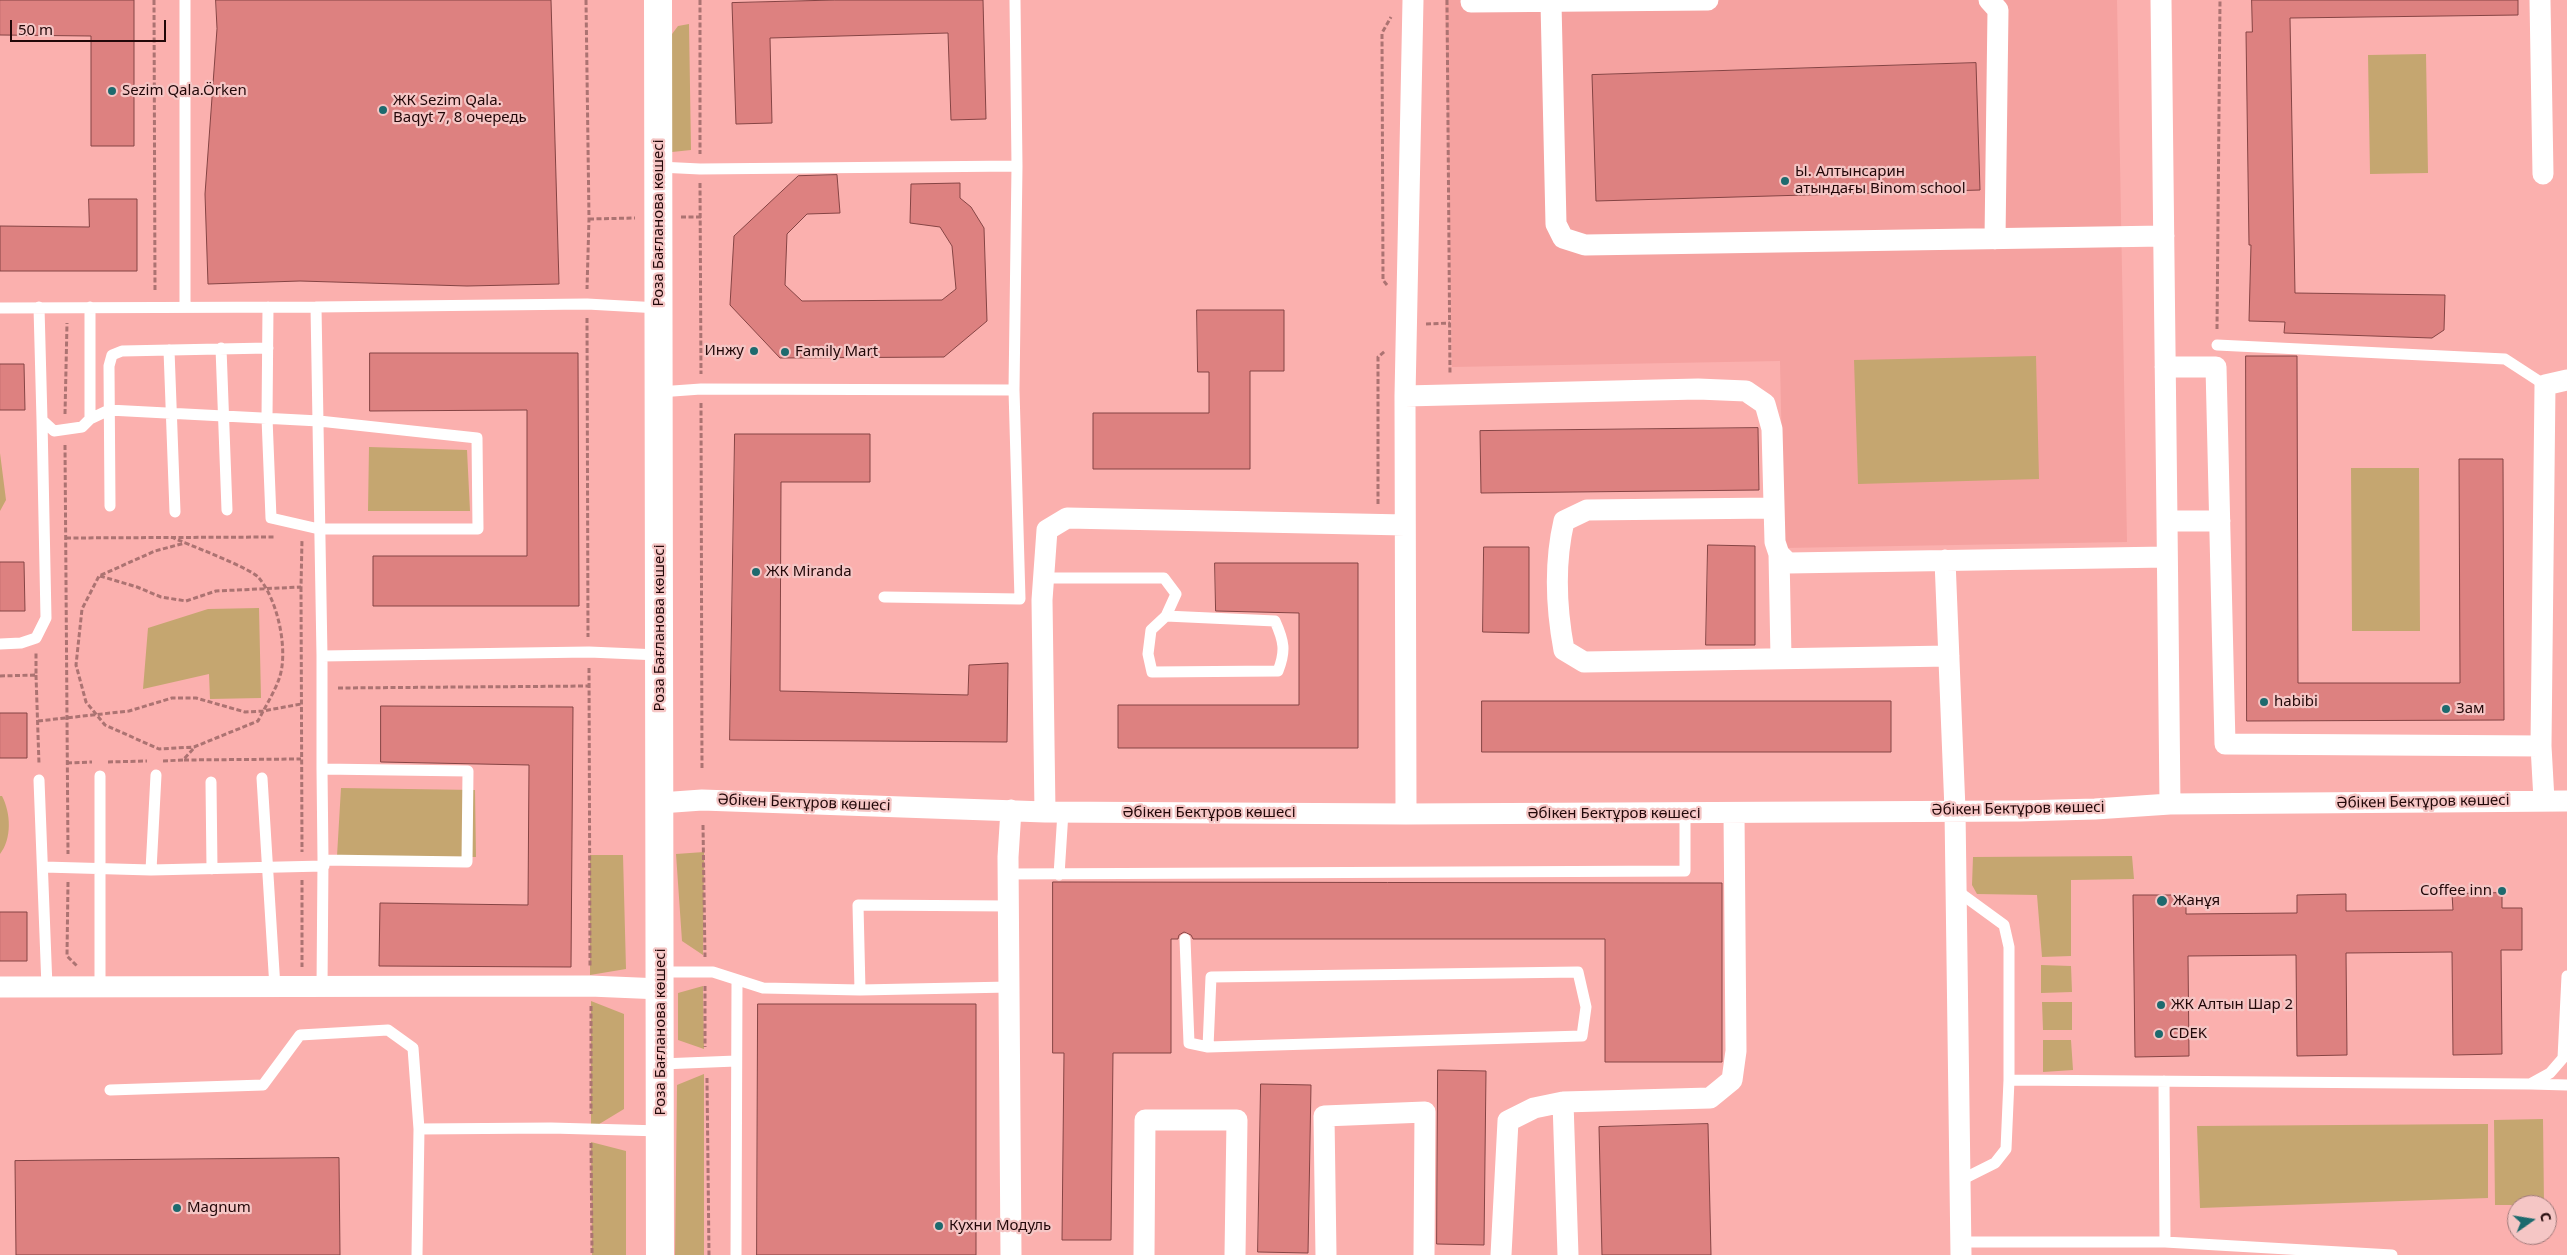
<!DOCTYPE html>
<html>
<head>
<meta charset="utf-8">
<style>
	body { margin:0 }
	#map { position:relative; width:2567px; height:1255px; overflow:hidden; background:#fbb0ae; font-family:"Noto Sans",sans-serif }
	canvas { display:block }
	.north { position:absolute; left:2507px; top:1195px; width:50px; height:50px; box-sizing:border-box; background:#f5c6c5; border:1px solid #a17a7a; border-radius:50%; rotate:77deg; font-size:14px; font-weight:700; line-height:20px; text-align:center; color:#220809 }
	.north::after { content:''; display:block; margin:auto; width:18px; height:22px; background:#1d6a6e; clip-path:polygon(50% 0,100% 100%,50% 72%,0 100%) }
	.scale { position:absolute; left:10px; top:20px; width:156px; height:22px; box-sizing:border-box; border:2px solid #220809; border-top:0; padding-left:6px; font-size:15px; line-height:18px; white-space:nowrap; color:#220809; -webkit-text-stroke:4px #f5c6c5; paint-order:stroke }
</style>
</head>
<body>
<div id="map">
<canvas width="2567" height="1255"></canvas>
<div class="north">С</div>
<div class="scale">50 m</div>
</div>
<script>
const g = document.querySelector('canvas').getContext('2d');
g.lineJoin = 'round';
function fillPath(path, color) { g.fillStyle = color; g.fill(path, 'evenodd'); }
function trace(path, color, width, dash) { g.strokeStyle = color; g.lineWidth = width; g.lineCap = dash ? 'butt' : 'round'; g.setLineDash(dash || []); g.stroke(path); }
function write(font, color, halo, rows, align = 'center') {
  g.font = font + ' "Noto Sans",sans-serif'; g.lineWidth = 4.5; g.setLineDash([]); g.textBaseline = 'middle'; g.strokeStyle = halo; g.fillStyle = color; for (const [text, x, y, turn = 0] of rows) {
    g.save(); g.translate(x, y); g.rotate((+turn || 0) * Math.PI / 180); g.textAlign = isNaN(turn) ? turn : align; if (halo) g.strokeText(text, 0, 0); g.fillText(text, 0, 0); g.restore();
  }
}
const built = new Path2D(`
	M1445,0h672l10,542 -343,6 -4,-187 -328,6z`);
const green = new Path2D(`
	M689,24l2,126 -19,2v-118l6,-8z
	M2426,54l2,119 -58,1 -2,-119z
	M2036,356l3,123 -181,5 -4,-124z
	M369,447l98,3 3,61h-102z
	M0,453l6,47 -6,11z
	M2351,468h68l1,163h-68z
	M259,608l2,90 -51,1 -1,-25 -66,15 5,-61 60,-19z
	M341,788l134,2 1,67 -139,-1z
	M0,796h2c9,17 10,43 -2,58z
	M704,852l-1,103 -21,-14 -6,-87z
	M590,855h33l3,114 -36,6z
	M2132,856l2,23 -63,1v76l-29,1 -5,-62 -60,-1 -5,-9 1,-28z
	M2041,965l30,1 1,26 -31,1z
	M703,986l1,63 -26,-9v-47z
	M591,1001l33,13v95l-33,20z
	M2042,1002h30v28h-29z
	M2043,1040h28l2,30 -30,2z
	M704,1074v181h-29l2,-170z
	M2543,1119l1,86h-49l-1,-85z
	M2488,1124v74l-288,10 -3,-82z
	M591,1142l35,9v104h-34z`);
const building = new Path2D(`
	M0,0h134v146h-43v-110l-91,-1z
	M216,0h335l8,284 -92,2 -167,-5 -92,3 -3,-90 12,-165z
	M835,0h148l3,119 -35,1 -3,-87 -178,5 2,85 -36,1 -4,-121z
	M2252,0h266v15l-228,3 5,275 150,2 -1,35 -12,8 -148,-5 1,-11 -36,-1 2,-76h-2l-3,-213h6z
	M1976,63l4,127 -384,11 -4,-126z
	M837,175l3,38 -33,1 -20,20 -2,51 17,16 140,-1 14,-11 -4,-43 -12,-19 -30,-4 1,-39 49,-1v15l11,9 13,21 3,93 -43,36 -164,1 -50,-53 4,-69 64,-60z
	M89,199h48v72h-137v-45l89,1z
	M1197,310h87v61h-34v98h-157v-56h116v-41h-11z
	M370,353h208l1,253h-206v-50h154v-146l-157,1z
	M2246,356h51l1,327h162l-1,-224h44l1,261 -257,1z
	M0,364h24l1,46h-25z
	M1758,428l1,62 -278,3 -1,-62z
	M735,434h135v48h-89l-1,209 188,4 1,-30 39,-2 -1,79 -277,-2z
	M1708,545l47,1v99h-49z
	M1484,547h45v86l-46,-1z
	M0,562h24l1,49h-25z
	M1215,563h143v185h-240v-43h181v-92l-83,-2z
	M1482,701h409v51h-409z
	M381,706l192,1 -2,260 -192,-1 1,-63 148,2 1,-140 -148,-3z
	M0,713h27v45h-27z
	M1053,882l669,1v179h-117v-123h-412l-2,-4 -7,-3 -5,3 -1,4h-7v114h-58l-2,187h-49l2,-187h-11z
	M2502,893v15h20v42h-21l1,104 -49,1 -1,-103 -106,1 1,102 -50,1 -1,-101 -108,1 1,100 -54,1 -2,-162h53v19l111,-1v-18l49,-1v17l107,-1 -1,-16z
	M0,912h27v49h-27z
	M758,1004h218v251h-219z
	M1438,1070l48,1 -2,174 -47,-1z
	M1261,1084l50,1 -3,168 -50,-1z
	M1708,1124l3,131h-109l-3,-128z
	M339,1158l1,97h-324l-1,-94z`);
const path = new Path2D(`
	M154,0l1,292
	M586,0l3,219 -2,70
	M700,0v154
	M1447,0l3,375
	M700,183l1,191
	M681,217h20
	M589,219l46,-1
	M1387,285l-4,-5 -1,-247 9,-16
	M587,318l1,319
	M1426,324l24,-1
	M2217,329l3,-329
	M701,403l1,367
	M65,414l2,-91
	M65,445l3,409
	M1378,504v-147l7,-6
	M171,537c16,7 77,30 87,40 20,22 31,75 21,102 -5,14 -14,28 -21,42l-64,26 -35,2 -54,-24 -19,-23 -10,-37 6,-56 17,-33 56,-25 30,-8
	M66,538l209,-1
	M100,576l37,11 24,10 25,4 30,-10 85,-4 1,-47
	M301,587l1,265
	M589,668l1,299
	M36,675l3,89
	M0,676l36,-1v-22
	M338,688l251,-2
	M38,721l91,-10 43,-13h24l49,14 18,-1 38,-7
	M184,760l117,-1
	M163,761l20,-1 11,-12
	M108,762l39,-1
	M67,763l25,-1
	M703,825l2,132
	M302,880v87
	M68,882l-1,74 11,11
	M705,986v61
	M591,1006v108
	M707,1078l2,177
	M591,1143l1,112`);
const lane = new Path2D(`
	M1015,0l2,166
	M659,167l41,2 317,-3 -3,224 -313,-1 -42,3
	M39,307l3,113
	M90,307v112
	M185,307v-307
	M0,308l316,-1
	M2217,345l288,14 40,26
	M221,348l6,162
	M169,350l6,162
	M110,506l-1,-140 3,-11 10,-4 146,-3
	M1043,578h121l12,16 -10,22 -15,14 -3,24 4,18 126,-1c8,-20 6,-30 -3,-50l-109,-5
	M884,597l136,2 -6,-209
	M0,644l21,-1 15,-5 10,-20 -4,-198 12,11 28,-4 8,-8 19,-9 210,11 158,17 1,91h-159l-48,-11 -4,-100 1,-111
	M322,656l-6,-349 271,-3 72,4
	M322,769l1,91
	M156,775l-5,95 173,-4
	M262,778l13,210
	M39,780l8,207
	M211,782l1,87
	M44,867l107,3
	M1010,874l675,-3v-58
	M1059,875l4,-63
	M1956,890l48,35 5,22v133l-3,69 -11,14 -36,18
	M1185,939l4,104 19,4
	M661,972h52l50,16 97,2 150,-3
	M1578,972l8,35 -4,29 -374,11 3,-70z
	M100,988v-212
	M322,988l1,-128 144,2 1,-91 -146,-2v-113l267,-4 70,3
	M860,990l-2,-85 151,1
	M661,1064l75,-3
	M2009,1080l521,4 20,-11 13,-15 4,-82
	M2531,1084l36,1
	M110,1090l153,-5 37,-50 88,-5 25,18 6,81 132,-1 110,3
	M1961,1242h204l-1,-161
	M2165,1242l227,13
	M417,1255l2,-126
	M736,1255l1,-275`);
const street = new Path2D(`
	M1989,0l9,10 -3,229
	M2161,0l6,521
	M2540,0l3,174
	M1471,2l237,-2
	M1551,3l5,221 7,14 22,7 579,-9
	M2165,367h51l9,377 316,2
	M1405,396l293,-7 48,2 19,13 7,25 3,113 4,12 9,9 379,-6
	M1774,508l-187,2 -23,11c-10,43 -8,86 0,129l20,12 365,-6
	M1779,554l2,104
	M1945,560l10,250 6,445
	M2544,800l-3,-54 4,-361 22,-5
	M660,803l42,-3 343,12 361,2 614,-3 75,-2 75,-5 397,-3
	M2170,804l-3,-283h53
	M1011,810l-3,47 3,398
	M1045,812l-3,-212 5,-70 20,-12 338,7
	M1406,814l-1,-418 8,-396
	M0,987l590,-1 71,3
	M1563,1102l5,153
	M1144,1255l1,-135h92l-2,135
	M1326,1255l-2,-139 101,-4 -1,143
	M1501,1255l7,-134 26,-13 29,-6 147,-4 22,-18 4,-29 -2,-238`);
const secondary = new Path2D(`
	M658,0l2,1255`);
const markers = [
	[112,91,5,"#1d6a6e"],
	[383,110,5,"#1d6a6e"],
	[1785,181,5,"#1d6a6e"],
	[754,351,5,"#1d6a6e"],
	[785,352,5,"#1d6a6e"],
	[756,572,5,"#1d6a6e"],
	[2264,702,5,"#1d6a6e"],
	[2446,709,5,"#1d6a6e"],
	[2502,891,5,"#1d6a6e"],
	[2162,901,6,"#1d6a6e"],
	[2161,1005,5,"#1d6a6e"],
	[2159,1034,5,"#1d6a6e"],
	[177,1208,5,"#1d6a6e"],
	[939,1226,5,"#1d6a6e"]
];
const poiNames = [
	["Sezim Qala.Örken",122,91],
	["ЖК Sezim Qala.",393,101],
	["Baqyt 7, 8 очередь",393,118],
	["Ы. Алтынсарин",1795,172],
	["атындағы Binom school",1795,189],
	["Инжу",744,351,"right"],
	["Family Mart",795,352],
	["ЖК Miranda",766,572],
	["habibi",2274,702],
	["Зам",2456,709],
	["Coffee inn",2492,891,"right"],
	["Жанұя",2173,901],
	["ЖК Алтын Шар 2",2171,1005],
	["CDEK",2169,1034],
	["Magnum",187,1208],
	["Кухни Модуль",949,1226]
];
const streetNames = [
	["Роза Бағланова көшесі",659,223,-90],
	["Роза Бағланова көшесі",660,628,-90],
	["Әбікен Бектұров көшесі",2423,802,-1],
	["Әбікен Бектұров көшесі",804,803,2],
	["Әбікен Бектұров көшесі",2018,809,-1],
	["Әбікен Бектұров көшесі",1209,813],
	["Әбікен Бектұров көшесі",1614,814],
	["Роза Бағланова көшесі",661,1032,-90]
];
fillPath(built, '#f5a2a0');
fillPath(green, '#c5a670');
fillPath(building, '#dd8180');
trace(building, '#854444', 1);
trace(path, '#ac7372', 3, [5, 2.5]);
trace(lane, '#fff', 11);
trace(street, '#fff', 21);
trace(secondary, '#fff', 28);
for (const [x, y, r, color] of markers) { const dot = new Path2D(); dot.arc(x, y, r, 0, 2 * Math.PI); g.fillStyle = color; g.fill(dot); trace(dot, '#f5c6c5', 2); }
write('15px', '#220809', '#f5c6c5', poiNames, 'left');
write('15px', '#220809', '#f5c6c5', streetNames);
</script>
</body>
</html>
